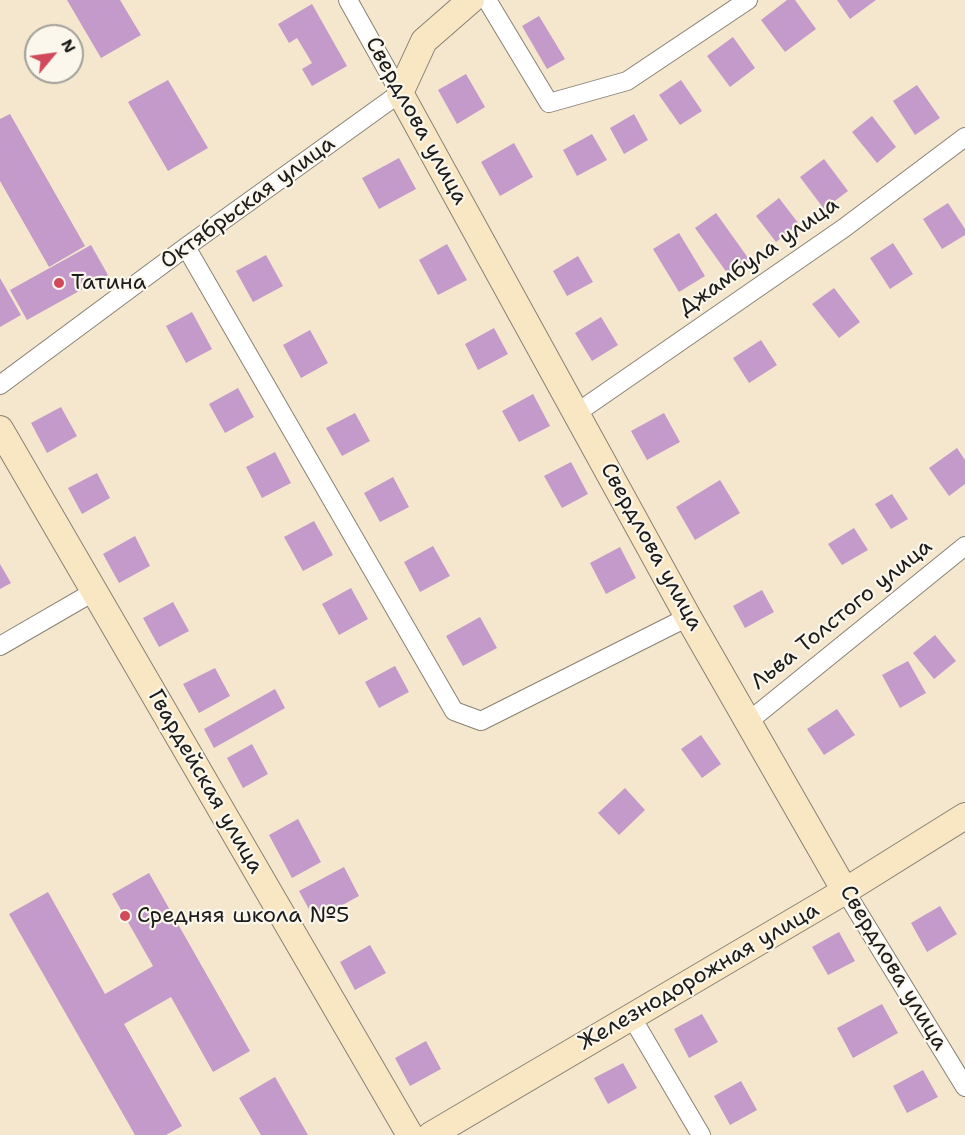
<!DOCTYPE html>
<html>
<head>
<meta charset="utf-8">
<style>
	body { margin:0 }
	#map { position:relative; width:965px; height:1135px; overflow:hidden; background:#f4e7ce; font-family:"Shantell Sans",sans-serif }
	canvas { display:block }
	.north { position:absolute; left:24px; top:24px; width:60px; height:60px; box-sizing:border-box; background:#fbf7ec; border:2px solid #a29f99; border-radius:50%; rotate:61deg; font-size:16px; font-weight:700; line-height:24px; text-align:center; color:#1c1c1c }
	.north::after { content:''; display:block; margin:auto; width:21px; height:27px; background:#d1495b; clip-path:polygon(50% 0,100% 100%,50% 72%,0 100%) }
</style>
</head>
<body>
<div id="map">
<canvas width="965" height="1135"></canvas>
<div class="north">N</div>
</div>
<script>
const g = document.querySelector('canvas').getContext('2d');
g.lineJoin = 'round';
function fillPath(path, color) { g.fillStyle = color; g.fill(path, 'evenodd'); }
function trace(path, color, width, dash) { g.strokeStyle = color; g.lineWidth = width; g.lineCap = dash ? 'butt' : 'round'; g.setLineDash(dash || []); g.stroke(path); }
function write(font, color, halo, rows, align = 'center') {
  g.font = font + ' "Shantell Sans",sans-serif'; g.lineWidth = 4.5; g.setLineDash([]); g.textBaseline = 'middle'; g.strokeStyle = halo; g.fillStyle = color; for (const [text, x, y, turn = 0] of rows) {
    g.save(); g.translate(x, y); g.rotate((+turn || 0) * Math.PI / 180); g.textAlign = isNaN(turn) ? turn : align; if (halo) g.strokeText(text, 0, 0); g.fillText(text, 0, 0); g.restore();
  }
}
const building = new Path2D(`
	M67,0h53l21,35 -40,23z
	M787,0h8l21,29 -31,23 -24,-32z
	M837,0h39l-26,19z
	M312,4l35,62 -35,20 -10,-17 10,-6 -15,-25 -8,5 -11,-19z
	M539,16l26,43 -18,10 -25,-43z
	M733,37l22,31 -25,19 -23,-31z
	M466,74l19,33 -28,17 -19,-34z
	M168,80l40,68 -40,23 -40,-69z
	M681,80l21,31 -22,14 -21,-30z
	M917,85l23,33 -25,17 -22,-34z
	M10,114l75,132 -36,21 -49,-86v-62z
	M634,114l14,26 -24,14 -14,-26z
	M872,116l24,31 -19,16 -25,-31z
	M592,134l15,26 -30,16 -14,-26z
	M514,143l19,34 -33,19 -19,-34z
	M399,158l17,31 -37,20 -17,-31z
	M824,159l24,32 -24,18 -24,-32z
	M779,198l20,26 -23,18 -20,-26z
	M948,203l17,26v6l-23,14 -19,-30z
	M716,213l35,49 -21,15 -35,-49z
	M679,233l26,43 -26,16 -26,-43z
	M893,243l20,31 -23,15 -20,-31z
	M447,244l20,36 -29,15 -19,-35z
	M91,245l17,30 -81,45 -17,-30z
	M266,255l17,31 -30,16 -17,-31z
	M578,256l15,26 -26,14 -14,-25z
	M0,278l21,37 -21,12z
	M834,288l26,34 -21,16 -27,-34z
	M192,312l20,37 -26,14 -20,-37z
	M601,317l17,28 -26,16 -17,-28z
	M494,328l14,26 -30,16 -13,-26z
	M310,330l18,33 -27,15 -18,-33z
	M761,340l16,25 -28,18 -16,-25z
	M238,388l16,29 -29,16 -16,-29z
	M533,394l17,32 -31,16 -17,-31z
	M61,407l16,29 -30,17 -16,-30z
	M355,413l15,28 -28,15 -16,-28z
	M664,413l16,29 -33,18 -16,-29z
	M957,448l8,12v24l-16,12 -20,-28z
	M275,452l16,31 -29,15 -16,-31z
	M571,462l17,32 -26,14 -18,-32z
	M97,473l13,25 -28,16 -14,-26z
	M393,477l16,30 -29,15 -16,-29z
	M720,480l20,33 -45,27 -19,-33z
	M892,494l16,25 -17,10 -16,-25z
	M314,521l19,34 -30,16 -19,-34z
	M854,528l14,22 -26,15 -14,-21z
	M135,536l15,30 -31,17 -16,-29z
	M433,546l17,30 -30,16 -16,-30z
	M620,547l16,31 -30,16 -16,-31z
	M0,564l11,19 -11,6z
	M351,588l17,31 -29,16 -17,-31z
	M762,590l12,22 -29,16 -12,-22z
	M173,602l16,29 -30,16 -16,-29z
	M480,617l17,31 -34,18 -17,-30z
	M935,635l21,26 -22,18 -21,-26z
	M908,661l18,32 -26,15 -18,-33z
	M395,666l14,26 -30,16 -14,-26z
	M215,668l15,28 -31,17 -16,-29z
	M275,689l10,19 -71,40 -10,-19z
	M837,709l18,26 -31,20 -17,-26z
	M701,735l20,29 -19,14 -21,-29z
	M252,744l16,30 -25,14 -16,-30z
	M625,788l20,22 -26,25 -21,-22z
	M298,819l23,43 -29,16 -23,-43z
	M344,867l15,29 -44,24 -16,-29z
	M149,873l101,178 -37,21 -42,-75 -47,27 58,102 -16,9h-31l-126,-221 39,-22 57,102 48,-28 -41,-72z
	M940,906l17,28 -30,18 -16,-29z
	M839,932l16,29 -27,14 -16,-28z
	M370,945l16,28 -31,17 -15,-28z
	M882,1004l16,29 -45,25 -16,-30z
	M702,1014l16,28 -29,16 -15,-29z
	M426,1041l15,28 -31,17 -15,-28z
	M623,1063l14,25 -29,16 -14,-26z
	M923,1070l15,27 -31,16 -14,-27z
	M275,1077l33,58h-47l-22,-37z
	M741,1081l16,29 -27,15 -16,-29z`);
const street = new Path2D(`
	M487,0l62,103 78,-22 121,-81
	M186,247l268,464 27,10 207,-104
	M0,385l186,-138 214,-154 -52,-93
	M578,412l266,-184 121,-91
	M0,646l95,-55
	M749,721l216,-175
	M845,891l120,196
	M631,1016l70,119`);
const secondary = new Path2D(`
	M471,0l-47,41 -24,52 288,524 157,274
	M0,429l410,706
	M431,1135l414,-244 120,-75`);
const markers = [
	[59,283,6,"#d1495b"],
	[125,916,6,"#d1495b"]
];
const streetNames = [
	["Свердлова улица",416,121,61],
	["Октябрьская улица",248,203,-36],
	["Джамбула улица",759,257,-35],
	["Свердлова улица",651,547,61],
	["Льва Толстого улица",842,615,-39],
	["Гвардейская улица",205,782,60],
	["Свердлова улица",893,968,59],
	["Железнодорожная улица",699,977,-30]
];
const poiNames = [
	["Татина",71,283],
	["Средняя школа №5",137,916]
];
fillPath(building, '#c39aca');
trace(street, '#888275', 20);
trace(secondary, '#888275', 28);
trace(street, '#fff', 18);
trace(secondary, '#f9e7c3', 26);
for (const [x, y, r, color] of markers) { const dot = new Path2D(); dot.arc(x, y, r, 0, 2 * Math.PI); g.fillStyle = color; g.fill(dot); trace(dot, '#fbf7ec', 2); }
write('22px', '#1c1c1c', '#fbf7ec', streetNames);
write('22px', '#1c1c1c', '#fbf7ec', poiNames, 'left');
</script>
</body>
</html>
